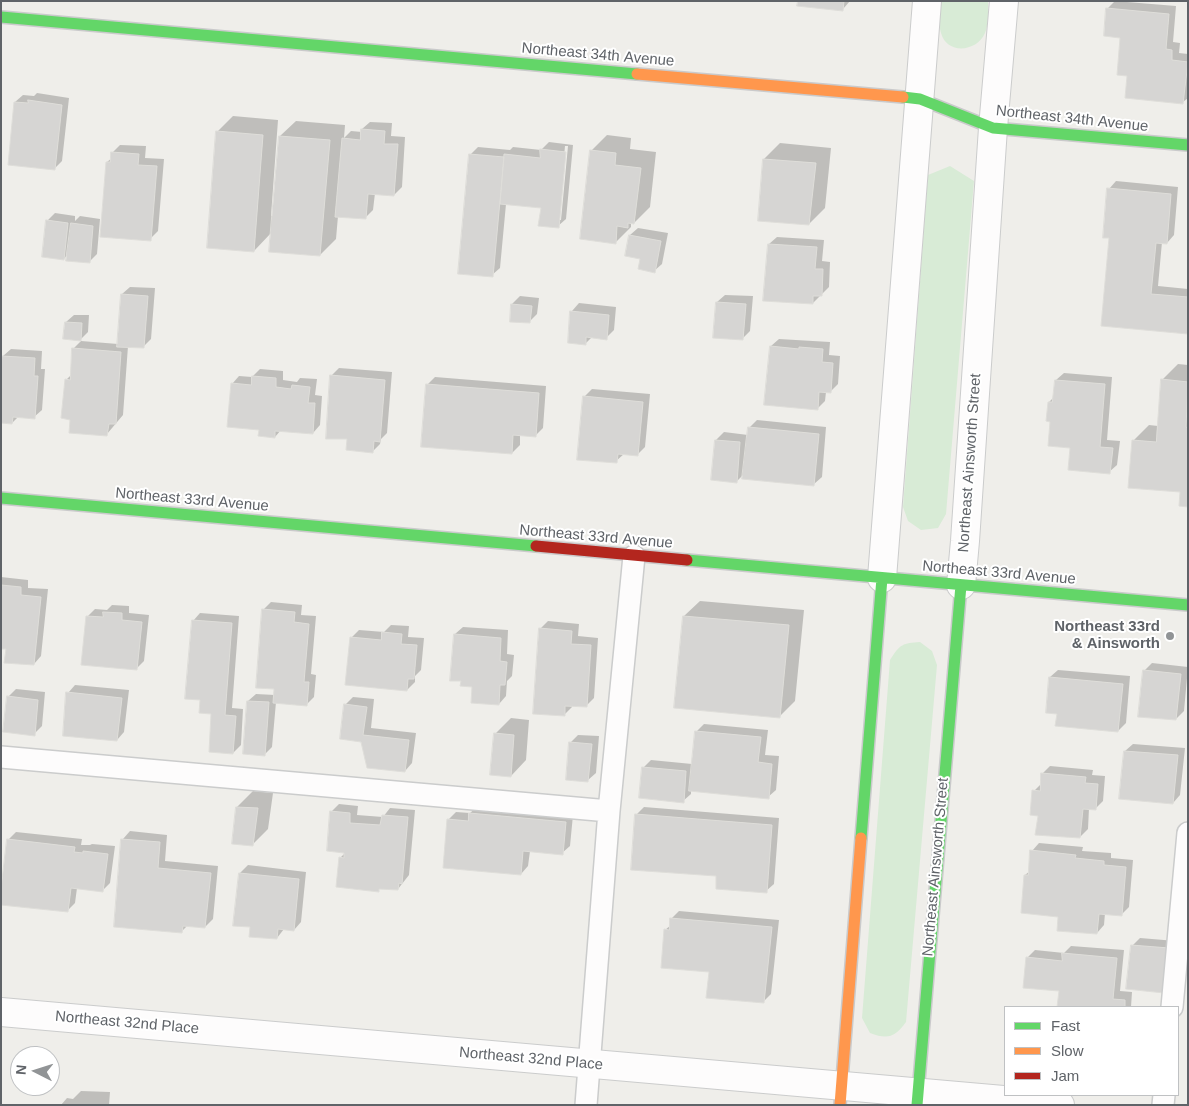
<!DOCTYPE html>
<html>
<head>
<meta charset="utf-8">
<style>
	body { margin:0 }
	#map { position:relative; width:1189px; height:1106px; overflow:hidden; background:#efeeea; font-family:Arial,sans-serif }
	canvas { display:block }
	.frame { position:absolute; inset:0; border:2px solid #5f6368; pointer-events:none }
	.legend { position:absolute; left:1004px; top:1006px; width:175px; height:90px; box-sizing:border-box; background:#fff; border:1px solid #bfc1c3; margin:0; padding:6px 9px; list-style:none; font-size:15px; color:#5f6368 }
	.legend li { display:flex; align-items:center; gap:10px; height:25px }
	.legend b { width:25px; border:1px solid #bfc1c3 }
	.north { position:absolute; left:10px; top:1046px; width:50px; height:50px; box-sizing:border-box; background:#fff; border:1px solid #bfc1c3; border-radius:50%; rotate:275deg; font-size:14px; font-weight:700; line-height:20px; text-align:center; color:#5f6368 }
	.north::after { content:''; display:block; margin:auto; width:18px; height:22px; background:#919496; clip-path:polygon(50% 0,100% 100%,50% 72%,0 100%) }
</style>
</head>
<body>
<div id="map">
<canvas width="1189" height="1106"></canvas>
<div class="frame"></div>
<ul class="legend">
<li><b style="height:6px;background:#63d668"></b>Fast</li>
<li><b style="height:6px;background:#ff974d"></b>Slow</li>
<li><b style="height:6px;background:#b3261e"></b>Jam</li>
</ul>
<div class="north">N</div>
</div>
<script>
const g = document.querySelector('canvas').getContext('2d');
g.lineJoin = 'round';
function fillPath(path, color) { g.fillStyle = color; g.fill(path, 'evenodd'); }
function trace(path, color, width, dash) { g.strokeStyle = color; g.lineWidth = width; g.lineCap = dash ? 'butt' : 'round'; g.setLineDash(dash || []); g.stroke(path); }
function write(font, color, halo, rows, align = 'center') {
  g.font = font + ' Arial,sans-serif'; g.lineWidth = 4; g.setLineDash([]); g.textBaseline = 'middle'; g.strokeStyle = halo; g.fillStyle = color; for (const [text, x, y, turn = 0] of rows) {
    g.save(); g.translate(x, y); g.rotate((+turn || 0) * Math.PI / 180); g.textAlign = isNaN(turn) ? turn : align; if (halo) g.strokeText(text, 0, 0); g.fillText(text, 0, 0); g.restore();
  }
}
const green = new Path2D(`
	M941,1h47c0,10 1,23 -3,32 -8,19 -38,22 -44,0 -3,-10 -1,-22 0,-32z
	M950,166l24,15 -28,333 -8,14 -17,2 -13,-9 -5,-14 25,-332z
	M920,642l12,9 5,14 -31,357c-11,15 -18,18 -36,11l-8,-15 28,-358c10,-16 13,-17 30,-18z`);
const shadow = new Path2D(`
	M799,1h51l-7,8z
	M1115,1l61,5 -3,36 7,1 -1,10 9,1v44l-5,4 -54,-27 -8,-38 -14,-28z
	M37,93l32,5 -7,63 -7,7 -40,-66 8,-7 11,1z
	M233,116l45,4 -7,96h2l7,-80 16,-15 49,4 -1,13 7,-7 11,1v-3l8,-7 22,1 -1,13 14,1 -3,50 -8,8 -19,-2 -2,17 -8,8 -27,-2 -2,23 -16,16 -48,-23 -18,19 -37,-119z
	M607,135l24,3 -1,11 26,3 -6,55 -16,16 -3,-1v5l-16,16 -24,-92z
	M549,142l24,3 -7,74 -8,7 -16,-19 -36,-3 -6,64 -8,7 -22,-120 8,-8 32,3 3,-3 28,3zM565,146h3l-7,74h-3z
	M780,143l51,5 -6,60 -16,16 -45,-65z
	M120,145l26,1 -1,12 19,1 -6,72 -8,8 -43,-77 5,-4v-5z
	M1116,181l62,6 -4,48 -7,8 -5,-1 -4,44 30,3v44l-86,-8 8,-88 -1,-48z
	M55,213l20,3v5l5,-5 20,3 -3,35 -8,8 -21,-8 -4,5 -17,-38z
	M638,228l30,5 -6,31 -8,7 -24,-36z
	M777,237l47,3 -2,21 8,1 -1,25 -16,16 -44,-59z
	M130,287l25,1 -4,51 -8,8 -15,-1 -5,69 -16,19 -35,-16 -6,-38 5,-5 2,-26 8,-8 37,3 4,-50z
	M725,295l28,1 -3,35 -7,7 -26,-36z
	M520,296l19,2 -2,16 -8,8 -17,-1v-17z
	M579,303l37,4 -2,23 -8,8 -14,-1 -7,7 -13,-33z
	M74,315h15l-1,17 -8,8 -14,-18z
	M779,339l51,3 -1,13 11,1 -2,28 -8,8h-4l-1,9 -8,8 -46,-63z
	M11,349l31,2 -1,18h4l-3,41 -8,7 -15,-1 -7,7 -11,-1v-56l2,-10z
	M1178,364l10,1v141l-7,-15 -48,-50 16,-16 9,1 4,-46z
	M339,368l53,4 -5,61 -6,6 -1,5 -7,7 -24,-13 -18,-62z
	M260,369l23,2v9l14,2 3,-4 17,1 -2,16 7,1 -2,29 -7,8 -32,-3 -6,7 -14,-8 -29,-45 7,-8 13,1z
	M1064,373l48,4 -5,63 13,1 -3,24 -8,7 -38,-25 -19,-26 -3,-19 5,-5 2,-17z
	M435,377l111,9 -3,42 -8,8 -15,-1v10l-8,8 -85,-68z
	M592,389l58,5 -5,53 -8,8 -13,-1 -8,7 -32,-64z
	M757,420l69,7 -4,50 -8,7 -70,-10 -7,7 -21,-41 8,-8 24,3 1,-7z
	M1,577l27,3v8l20,1 -7,67 -7,8 -27,-16 -6,-1z
	M700,601l104,9 -9,91 -16,16 -95,-101z
	M271,602l31,3 -1,10 15,1 -5,58 5,1 -2,22 -8,8 -30,-3 -4,45 -7,7 -17,-53 8,-7 19,1 -12,-85z
	M112,605l17,1v7l20,2 -5,46 -8,8 -49,-52 8,-8 12,1z
	M200,613l39,3 -7,92 11,1 -2,36 -8,8 -21,-40 -11,-14 -8,-78z
	M548,621l31,3 -1,12 20,2 -4,60 -8,8 -14,-1v2l-8,8 -24,-86z
	M391,625l18,1 -1,11 16,1 -3,32 -6,6v6l-8,8 -55,-53 7,-7 25,2z
	M463,627l45,3 -1,24 7,1 -2,21 -5,5 -1,15 -7,8 -25,-18 -12,-6 -7,-46z
	M1152,663l36,4 -4,44 -8,8 -32,-48z
	M1058,670l72,6 -4,47 -8,8 -60,-18 -8,-36z
	M75,685l54,5 -5,42 -7,8 -49,-47z
	M16,689l29,3 -3,34 -8,8 -26,-37z
	M353,697l21,2 -3,29 45,5 -4,30 -7,8 -43,-30 -17,-36z
	M511,718l18,2 -3,40 -15,16 -16,-42z
	M704,724l64,6 -3,25 14,1 -3,34 -8,7 -77,-7v4l-8,7 -40,-33 8,-8 41,4 4,-32z
	M578,735l21,1 -3,37 -8,7 -17,-38z
	M1133,744l52,4 -5,47 -7,8 -48,-52z
	M1050,766l43,4 -1,5 13,1 -2,25 -8,8 -6,-1 -1,21 -8,8 -46,-46 8,-8v-9z
	M253,791l20,2 -5,36 -15,15 -16,-37z
	M339,804l19,2 -1,9 26,2 7,-9 25,2 -6,65 -11,14 -17,-1 -3,2 -38,-32 6,-6 -15,-40z
	M478,806l95,9 -3,31 -8,7 -32,-2 -2,15 -7,8 -73,-54 8,-8 14,1z
	M644,807l135,11 -5,66 -8,7 -48,-16 -82,-60z
	M130,831l37,4 -2,26 53,5 -5,53 -8,8 -17,-2 -6,6 -67,-5 8,-87z
	M16,832l66,7 -1,6h9l2,-1 23,2 -5,37 -7,7 -26,-2 -2,15 -7,7 -60,-70z
	M1039,843l44,4 -1,4 29,2v5l22,2 -4,47 -8,8 -16,-2 -1,12 -7,8 -38,-17 -34,-41 5,-4 2,-20z
	M248,865l58,7 -5,50 -7,8 -10,-1 -7,9 -25,-12 -12,-53z
	M679,911l100,9 -8,74 -8,8 -52,-31 -46,-41 6,-5v-6z
	M1140,938l36,3 -12,50 -32,-45z
	M1071,946l53,4 -4,41 12,1 -1,15h-72l1,-17 -33,-32 8,-8 29,3z
	M81,1091l29,1 -1,13h-48l6,-7 6,1z`);
const building = new Path2D(`
	M798,1h46l-1,10 -46,-5z
	M1106,8l63,6 -3,35 6,1v10l16,2 -5,42 -58,-6 2,-22 -10,-1 3,-37 -16,-2z
	M28,100l34,5 -7,65 -47,-5 6,-63 14,1z
	M361,129l24,2 -1,13h14l-4,52 -26,-2 -2,25 -31,-2 7,-79 18,2z
	M216,131l47,4 -9,117 -47,-4z
	M279,136l51,4 -10,116 -51,-4z
	M540,149l26,3 -7,76 -21,-2 3,-18 -41,-4 4,-50 36,4z
	M590,150l26,3 -1,12 26,3 -7,56 -6,-1v5l-11,-2 -1,18 -36,-5z
	M111,152l28,2 -1,11 19,1 -6,75 -51,-4 6,-75h4z
	M469,154l35,3 -11,120 -35,-3z
	M763,159l53,4 -7,62 -51,-4z
	M1107,188l64,6 -4,50 -11,-1 -5,51 37,3v37l-87,-8 8,-88h-6z
	M46,220l22,3 -4,37 -22,-3z
	M71,223l22,3 -3,37 -24,-2z
	M629,235l32,6 -6,32 -17,-4 2,-10 -15,-3z
	M768,244l49,3 -2,22h8l-1,27h-9v8l-50,-3z
	M121,294l27,2 -4,52 -27,-1z
	M716,302l30,2 -3,36 -30,-2z
	M511,304l21,2 -2,17 -20,-1z
	M570,311l39,4 -2,25 -21,-3v8l-18,-2z
	M65,322l17,1 -1,18 -18,-2z
	M770,346l29,3v-2l24,2 -1,13 11,1 -2,30 -12,-1 -1,18 -54,-5z
	M72,348l49,4 -5,72h-7l-2,12 -38,-3 1,-13 -9,-2 4,-39 5,1z
	M2,356l33,2 -1,18h4l-3,43 -22,-2 -1,7 -11,-1z
	M330,375l55,5 -5,62 -6,-1 -1,12 -27,-3 1,-11h-21z
	M252,376l24,2v9l15,2 1,-4 18,2 -2,16h7l-2,31 -38,-3v7l-17,-2 1,-6 -32,-3 4,-44 20,2z
	M1161,379l27,3 -2,45 2,1v79l-9,-1 1,-14 -52,-4 4,-48 24,2z
	M1055,380l50,4 -5,63 13,1 -3,26 -42,-4 2,-22 -22,-2 2,-24 -4,-1 2,-19h4z
	M426,384l113,9 -3,44 -23,-2 -1,19 -91,-7z
	M583,396l60,6 -5,54 -20,-2 -1,9 -40,-3z
	M748,427l71,7 -5,52 -72,-7z
	M715,440l25,2 -3,41 -26,-3z
	M1,585l20,2v8l20,2 -7,68 -30,-2 2,-14h-5z
	M262,609l33,3 -1,10 15,2 -5,58h5l-2,24 -34,-3 1,-14 -18,-1z
	M103,612l19,1v7l20,2 -5,48 -56,-5 5,-49 17,1z
	M683,616l106,9 -9,93 -106,-10z
	M192,620l40,3 -7,92 11,1 -3,38 -24,-2 2,-38 -12,-1 1,-13 -15,-1z
	M539,628l33,3 -1,13 20,1 -4,62 -22,-1v10l-32,-2z
	M382,632l20,2 -1,10 16,1 -3,34h-6l-1,12 -62,-6 5,-48 31,3z
	M454,634l47,4 -1,23 7,1 -2,23h-5l-1,20 -28,-2 1,-16 -12,-1 1,-5h-11z
	M1143,670l38,4 -5,46 -38,-3z
	M1049,677l74,7 -5,48 -63,-6 2,-12 -11,-1z
	M66,692l56,6 -5,43 -54,-5z
	M7,696l31,4 -3,36 -32,-4z
	M247,701l22,1 -4,54 -22,-2z
	M344,704l23,3 -4,28 46,5 -4,32 -38,-4 -6,-26 -21,-3z
	M695,731l66,6 -3,25 14,2 -3,35 -80,-8z
	M494,733l20,2 -3,42 -21,-2z
	M569,742l23,2 -4,38 -22,-2z
	M1124,751l54,4 -5,49 -54,-5z
	M642,767l44,4 -2,32 -45,-5z
	M1041,773l45,4 -1,6 13,1 -2,26 -13,-1 -3,29 -45,-3 3,-19 -8,-1 2,-25 8,1z
	M236,807l22,1 -5,38 -21,-2z
	M330,811l20,2v10l30,2 2,-10 26,2 -6,67 -3,-1 -1,7 -19,-1v3l-43,-5 3,-30 5,1v-5l-17,-2z
	M469,813l97,9 -3,33 -40,-4 -2,24 -78,-7 4,-49 21,2z
	M635,814l137,11 -5,68 -51,-4v-13l-85,-6z
	M7,839l68,8 -1,5 9,1v-2l25,3 -5,38 -32,-4 -3,24 -67,-7v-16z
	M121,839l39,3 -2,26 53,5 -6,55 -22,-2 -1,7 -68,-6z
	M1030,850l46,5 -1,3 29,3v4l22,2 -4,49 -23,-2 -2,20 -40,-3 1,-14 -37,-4 3,-38h4z
	M239,873l60,6 -5,52 -16,-2 -1,10 -28,-2 1,-10 -17,-1z
	M670,918l102,9 -8,76 -58,-5 3,-26 -48,-4 3,-39 5,1z
	M1131,945l38,3 -5,45 -38,-4z
	M1062,953l55,5 -4,41 12,1v7h-68l2,-16 -36,-3 3,-31 36,4z`);
const lane = new Path2D(`
	M1,757l608,54
	M1172,1007l16,-174
	M586,1105l23,-294 25,-255
	M1163,1105l1,-10`);
const street = new Path2D(`
	M882,578l45,-577
	M961,585l4,-44 28,-413 11,-127
	M1,1012l1059,93`);
const fast = new Path2D(`
	M1,17l636,57
	M903,97l17,2 73,29 195,17
	M1,498l535,48
	M687,560l501,45
	M861,838l21,-260
	M917,1105l44,-520`);
const slow = new Path2D(`
	M637,74l266,23
	M840,1105l21,-267`);
const jam = new Path2D(`
	M536,546l151,14`);
const markers = [
	[1170,636,5,"#919496"]
];
const streetNames = [
	["Northeast 34th Avenue",598,55,5],
	["Northeast 34th Avenue",1072,119,6],
	["Northeast Ainsworth Street",970,463,-86],
	["Northeast 33rd Avenue",192,500,5],
	["Northeast 33rd Avenue",596,537,5],
	["Northeast 33rd Avenue",999,573,5],
	["Northeast Ainsworth Street",936,867,-85],
	["Northeast 32nd Place",127,1023,5],
	["Northeast 32nd Place",531,1059,5]
];
const poiNames = [
	["Northeast 33rd",1160,627],
	["& Ainsworth",1160,644]
];
fillPath(green, '#d8ebd6');
fillPath(shadow, '#0003');
fillPath(building, '#d6d5d3');
trace(building, '#deddd9', 1);
trace(lane, '#cbcccc', 24);
trace(street, '#cbcccc', 30);
trace(fast, '#cacacb', 14);
trace(slow, '#cacacb', 14);
trace(jam, '#cacacb', 14);
trace(lane, '#fdfcfc', 21);
trace(street, '#fdfcfc', 28);
trace(fast, '#63d668', 11);
trace(slow, '#ff974d', 11);
trace(jam, '#b3261e', 11);
for (const [x, y, r, color] of markers) { const dot = new Path2D(); dot.arc(x, y, r, 0, 2 * Math.PI); g.fillStyle = color; g.fill(dot); trace(dot, '#fff', 2); }
write('15px', '#5f6368', '#fff', streetNames);
write('bold 15px', '#5f6368', '#fff', poiNames, 'right');
</script>
</body>
</html>
